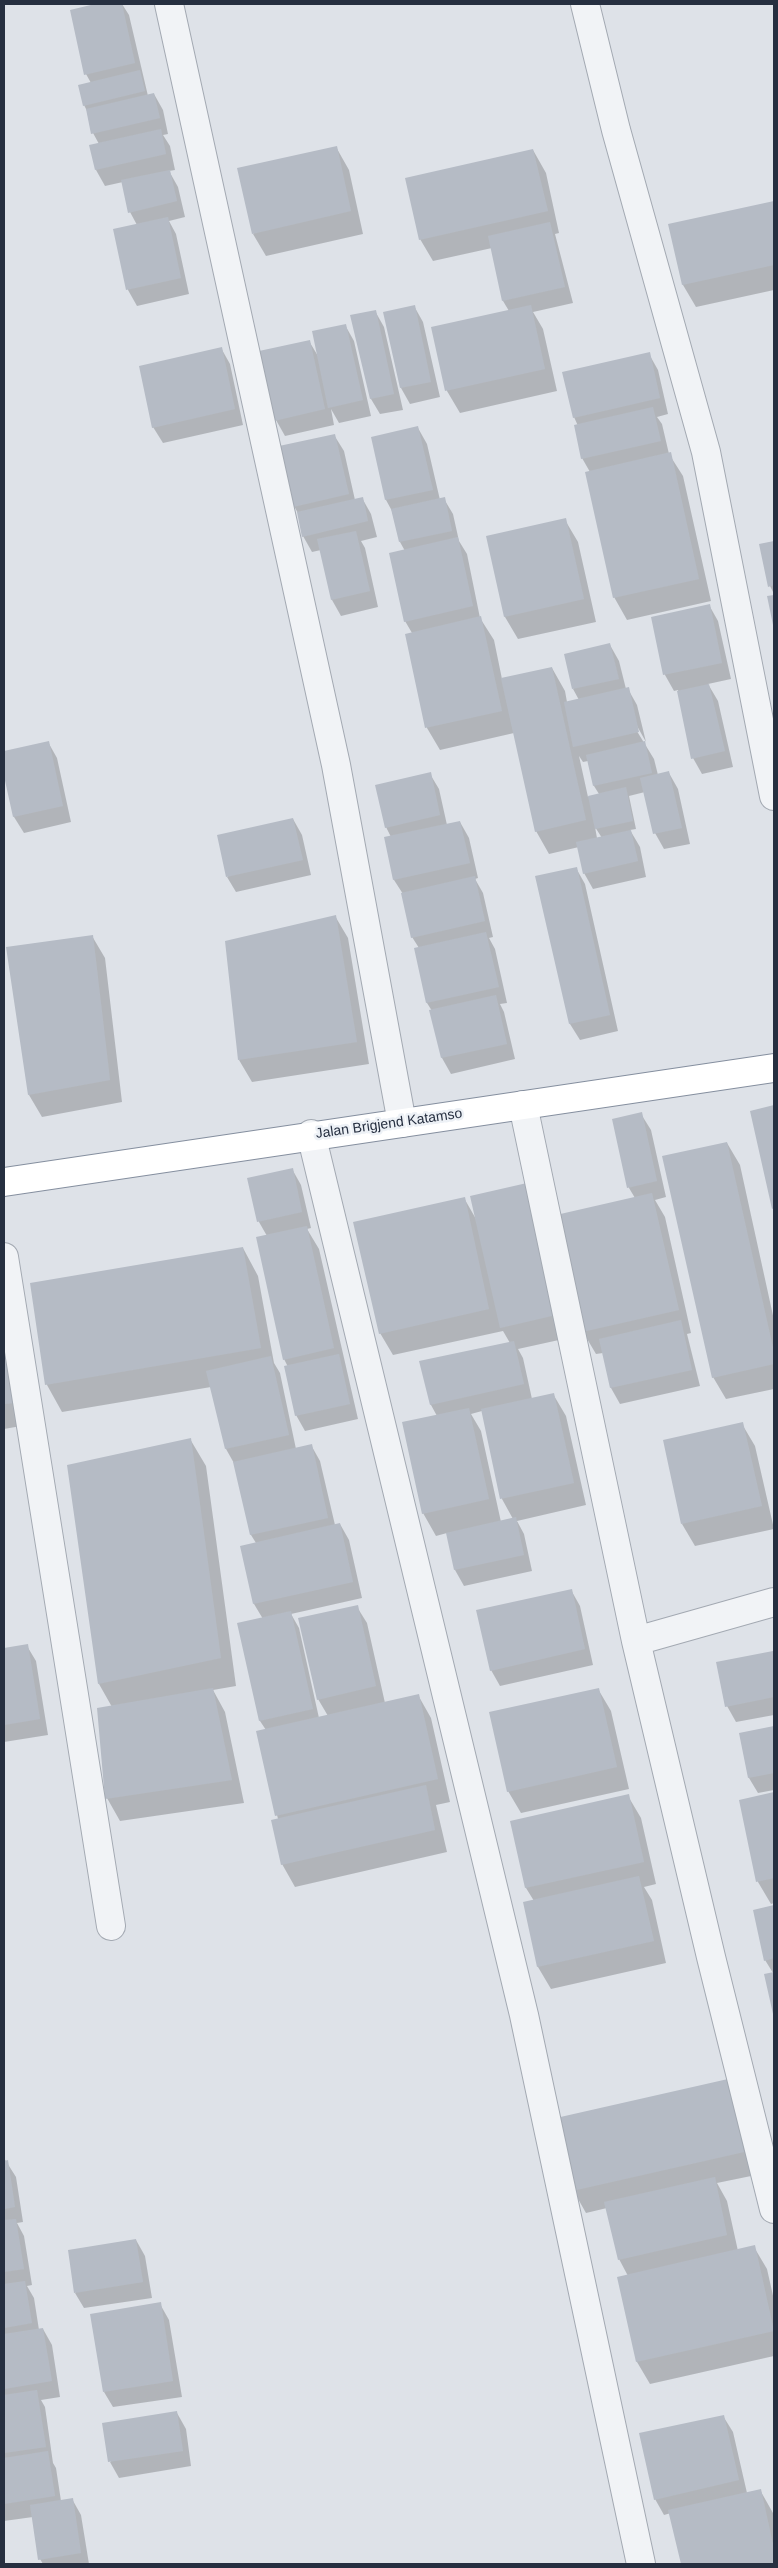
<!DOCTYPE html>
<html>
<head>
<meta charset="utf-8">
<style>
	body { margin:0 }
	#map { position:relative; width:778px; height:2568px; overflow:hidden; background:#dee2e8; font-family:Helvetica,sans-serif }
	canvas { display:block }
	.frame { position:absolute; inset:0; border:5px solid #262f40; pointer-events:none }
</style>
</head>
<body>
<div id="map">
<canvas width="778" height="2568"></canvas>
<div class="frame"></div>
</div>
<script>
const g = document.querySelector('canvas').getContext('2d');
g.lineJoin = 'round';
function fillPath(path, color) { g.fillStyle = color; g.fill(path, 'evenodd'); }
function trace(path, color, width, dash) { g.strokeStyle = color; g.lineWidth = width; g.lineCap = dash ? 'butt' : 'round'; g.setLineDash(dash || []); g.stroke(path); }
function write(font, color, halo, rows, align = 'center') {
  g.font = font + ' Helvetica,sans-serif'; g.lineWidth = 5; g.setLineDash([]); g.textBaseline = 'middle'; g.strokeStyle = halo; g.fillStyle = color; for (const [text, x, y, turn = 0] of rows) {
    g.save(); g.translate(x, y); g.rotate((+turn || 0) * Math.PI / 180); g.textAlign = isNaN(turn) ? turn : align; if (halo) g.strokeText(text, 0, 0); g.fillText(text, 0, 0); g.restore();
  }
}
const shadow = new Path2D(`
	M100,4h22l7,11 19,81 6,-2 9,16 5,24 -5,1 7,11 5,24 -6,1 9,16 7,30 -16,4 7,13 13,60 -52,12 -9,-16 -14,-60 23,-5 -7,-13 -7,-30 -18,4 -9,-16 3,-26 -6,-11 -5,-20 -4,-8 7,-22 -5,-9 -15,-63z
	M336,147l13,23 14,64 -97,22 -13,-22z
	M533,150l13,23 13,60 -4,1 18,69 -40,9 10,17 14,62 -97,22 -13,-22 -14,-63 76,-17 -6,-10 -11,-53 -59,13 -13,-22z
	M774,202v88l-78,17 -13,-22 -13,-60z
	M414,306l9,16 17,75 -30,7 -9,-16z
	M375,311l9,16 19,83 -23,4 -9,-15z
	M345,325l9,16 17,75 -32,7 -8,-14 3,16 -49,11 -9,-16 33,-79 9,15z
	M221,348l9,16 13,61 -80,18 -10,-16z
	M649,354l9,16 10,44 -11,3 5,7 7,30 14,22 28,125 -84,19 -13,-23 -24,-125 -8,-14 -4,-32 -4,-9z
	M418,428l9,16 13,56 4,-1 9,15 6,27 8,13 13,64 14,22 8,39 50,-11 13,23 2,11 12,-2 -6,-11 37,-44 9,16 7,28h2l9,16 9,37 -9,-16 -2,2 19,31 4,16 11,-2 9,16 12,55 -26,5 -9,-16 -10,-41 -16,4 7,33 -6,1 10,17 6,30 -53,12 -9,-16 -5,-26 -30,7 -13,-23 -22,-98 -74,17 -13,-22 -21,-93 6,-2 -7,-12v-70l-5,-9 -8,-31 -6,-11 -13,-62zM579,756l4,6 5,-1 6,25 5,8 -11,3zM595,827l7,11h-5z
	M334,435l10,16 11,49 7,-2 9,16 6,23 -16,4 4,7 13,59 -37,9 -9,-16 -11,-50 -9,2 -9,-16 -4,-21 -5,-9z
	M565,520l13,22 18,80 -78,17 -13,-22 -18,-80z
	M774,542v52l-4,-8 -9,-41z
	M709,605l9,16 13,58 -23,5 10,17 15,66 -31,7 -9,-16 -15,-68 -4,1 -9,-16 -13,-57z
	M48,742l9,16 14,64 -47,11 -10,-16 -10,-47v-18z
	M430,774l9,15 8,36 13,-3 9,16 9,40 -3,1 8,14 10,44 -4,1 6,11 12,54 -7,1 4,8 11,47 -64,15 -9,-16 -10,-47 -5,-8 -12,-54 4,-1 -7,-11 -9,-43 -9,-14 -3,-43 -5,-10z
	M293,819l9,16 9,40 -75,17 -9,-15z
	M576,868l9,16 33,147 -38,9 -10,-16 -33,-147z
	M335,916l13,22 21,126 -117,18 -13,-22z
	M92,936l13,22 17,144 -80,15 -13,-22z
	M774,1106v104l-22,-99z
	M641,1114l10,16 15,67 -11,3 10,17 26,116 -4,1 13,52 -80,18 -9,-16 -8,-35 -7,1 -13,-22 52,-134 -6,-10 -16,-68z
	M727,1143l13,22 34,155v69l-48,10 -13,-22z
	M292,1169l9,16 10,43 -4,1 12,20 39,170 -53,12 -9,-16 -8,-48 -4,-8 -17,-123 -8,-14 -10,-43z
	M526,1184l42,154 -50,11 5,9 9,41 21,-5 13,22 20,89 -69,16 7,13 8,37 -68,15 -9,-16 -8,-37 -11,3 -13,-23 14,-97 -6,-11 -10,-43 89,-19 -7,-12 -110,24 -13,-22 84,-135 12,21zM482,1411l20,88 11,20 -12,3 -20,-91 -10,-17z
	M243,1248l15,28 16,87 6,10 16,76 15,-4 9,16 15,64 5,-1 9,16 13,58 -71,16 8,14 20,90 9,-2 -10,-17 39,-92 10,16 18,80 33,-8 13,23 19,84 -14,3 11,47 -152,35 -13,-23 -4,-45 -21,-87 9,-2 -6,-9 3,-102 -9,-15 -13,-57 15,-4 -5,-8 -16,-70 -9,-16 -15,-62 -149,25 -15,-27 -16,-101z
	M4,1297l23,128 -23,4z
	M742,1424l13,22 19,83 -79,17 -13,-22z
	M190,1439l16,27 30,220 -23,4 12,22 19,91 -124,18 -13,-23 5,-91 -13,-23z
	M571,1590l9,16 13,59 -93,21 -9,-16z
	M27,1646l9,15 12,74 -44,7v-93z
	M773,1652l1,63 -38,7 -9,-16z
	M598,1689l13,22 18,78 -108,24 -13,-22z
	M774,1727v63l-16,3 -9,-15 -9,-44z
	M774,1793v110l-3,1 -13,-22 -18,-81z
	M628,1796l13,22 15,66 -12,3 8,13 14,63 -115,26 -13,-22 -14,-64 10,-2 -8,-13 -14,-66z
	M774,1907v105l-8,-37 7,-2 -8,-13 -11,-49z
	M727,2081l29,94 -39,8 10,18 11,50 16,-4 13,22 7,31v56l-124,28 -13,-22 -19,-84 10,-2 -9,-17 -12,-51 -21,5 -13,-23z
	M4,2158l12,19 7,45 -6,1 7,13 8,49 -5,1 7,12 5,32 4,-1 9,16 8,52 -19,3 4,7 8,56 3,5 5,33 11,-2 9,16 8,49h-46l-3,-5 -7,-42 -29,4z
	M136,2240l9,16 7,42 -68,10 -9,-15z
	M160,2304l9,16 13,77 -69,10 -9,-15z
	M177,2413l9,16 5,37 -72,12 -9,-16z
	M723,2416l10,16 14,61 13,-3 13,23 1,51h-92l-11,-51 -7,2 -9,-16z`);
const building = new Path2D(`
	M95,4h27l13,59 -51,12 -14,-65z
	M140,70l5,21 -62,15 -5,-21z
	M154,93l6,25 -69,16 -5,-25z
	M161,129l5,25 -71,16 -6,-25z
	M337,146l14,65 -99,23 -15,-66z
	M533,149l15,62 -129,29 -14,-62z
	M170,170l7,31 -49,12 -7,-33z
	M774,201v64l-92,20 -14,-61z
	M168,217l13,61 -55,12 -13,-61z
	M550,222l15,65 -63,14 -14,-65z
	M415,305l16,77 -31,6 -17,-76z
	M531,305l14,64 -100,22 -14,-64z
	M376,310l18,84 -24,5 -20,-84z
	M346,324l17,76 -35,8 -16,-77z
	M310,340l15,69 -51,12 -15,-70z
	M222,347l13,62 -83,19 -13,-62z
	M650,352l10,46 -87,20 -11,-46z
	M653,407l8,34 -80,18 -7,-34z
	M418,426l15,64 -48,10 -14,-63z
	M335,434l14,60 -56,13 -14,-61z
	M671,452l28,127 -86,19 -28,-126z
	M363,497l5,24 -66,16 -5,-25z
	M445,497l7,34 -53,11 -8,-33z
	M566,518l18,81 -80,18 -18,-81z
	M356,531l14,60 -39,9 -14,-61z
	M458,537l15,69 -69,16 -15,-69z
	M774,541v44l-6,2 -9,-43z
	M774,595v30h-1l-6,-29z
	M710,604l12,59 -59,12 -12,-58z
	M481,616l21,95 -77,17 -20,-94z
	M610,643l9,36 -47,10 -8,-35z
	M552,667l34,153 -51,12 -34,-154z
	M709,684l16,67 -34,8 -14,-68z
	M629,687l10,45 -66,15 -9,-45z
	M49,741l14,65 -50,11 -9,-41v-25z
	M645,741l7,32 -59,13 -7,-31z
	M669,771l13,57 -29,6 -13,-56z
	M431,772l9,43 -55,13 -10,-43z
	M626,787l7,34 -38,8 -7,-33z
	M293,818l10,42 -77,17 -9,-42z
	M460,821l10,42 -77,17 -9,-43z
	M631,830l7,31 -55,13 -7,-32z
	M577,867l33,148 -41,9 -34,-148z
	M475,876l10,45 -74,17 -10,-45z
	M336,915l21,127 -119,18 -13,-119z
	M486,932l13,55 -73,16 -12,-55z
	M93,935l17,145 -82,15 -22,-148z
	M496,995l11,49 -66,14 -12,-48z
	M774,1105v103l-2,1 -22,-98z
	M642,1112l15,69 -30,7 -15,-69z
	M727,1142l47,210v12l-62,14 -50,-222z
	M293,1168l9,44 -45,10 -10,-44z
	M527,1183l29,132 -56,13 -30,-132z
	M652,1193l27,117 -97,22 -26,-117z
	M465,1197l24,112 -110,25 -26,-112z
	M307,1226l27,122 -51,12 -27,-123z
	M243,1247l18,101 -216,37 -15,-102z
	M681,1320l11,50 -82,18 -11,-49z
	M4,1339l11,64 -11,1z
	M514,1341l10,43 -94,21 -11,-44z
	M339,1354l11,50 -55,12 -11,-50z
	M271,1356l18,79 -64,14 -19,-78z
	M554,1393l20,90 -74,16 -19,-90z
	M469,1408l20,91 -67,15 -20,-92z
	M743,1422l19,84 -81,18 -18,-84z
	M191,1438l30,220 -123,26 -31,-219z
	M312,1444l16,74 -78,17 -17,-73z
	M516,1517l8,38 -70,15 -8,-37z
	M340,1523l13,59 -100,22 -13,-58z
	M572,1589l13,60 -95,22 -14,-61z
	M358,1605l18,81 -59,14 -19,-82z
	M291,1611l22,98 -54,12 -22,-98z
	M28,1644l12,75 -36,6v-77z
	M773,1651l1,46 -49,10 -9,-45z
	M213,1688l19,92 -127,19 -8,-91z
	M599,1688l18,79 -110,25 -18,-80z
	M419,1694l19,85 -163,37 -19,-85z
	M774,1726v47l-26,5 -9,-45z
	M426,1785l9,45 -154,35 -10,-45z
	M774,1792v86l-18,4 -17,-82z
	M629,1794l15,68 -119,26 -15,-67z
	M639,1876l15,65 -117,26 -14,-65z
	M774,1905v53l-10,3 -11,-51z
	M774,1972v42h-1l-9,-40z
	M728,2079l16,73 -172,39 -16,-73z
	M8,2160l7,47 -11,2v-48z
	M715,2177l12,58 -109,25 -14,-58z
	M16,2219l8,50 -20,3v-52z
	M136,2239l7,43 -69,11 -6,-43z
	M755,2245l19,86 -138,31 -19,-85z
	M25,2281l7,42 -28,5v-44z
	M161,2302l12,79 -70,11 -13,-78z
	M43,2328l9,53 -48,8v-55z
	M37,2390l9,57 -42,6v-58z
	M177,2411l6,40 -75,11 -6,-39z
	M724,2415l15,65 -85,20 -15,-67z
	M48,2451l7,45 -51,8v-46z
	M761,2489l13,60v15h-93l-13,-54z
	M73,2498l8,55 -43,7 -8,-55z`);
const minor = new Path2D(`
	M169,4l167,761 66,358
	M585,4l31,126 90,322 68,344
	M523,1105l113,536 75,316 63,252
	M311,1134l213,881 117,549
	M4,1257l107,669
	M636,1641l138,-39`);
const highway = new Path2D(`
	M4,1182c256,-40 513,-76 770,-114`);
const streetNames = [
	["Jalan Brigjend Katamso",389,1124,-8]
];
fillPath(shadow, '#0003');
fillPath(building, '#b5bbc5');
trace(minor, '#a3a9b2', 30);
trace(highway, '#858f9f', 30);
trace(minor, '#f1f3f6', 28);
trace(highway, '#fff', 28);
write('14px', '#262f40', '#edf1f6', streetNames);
</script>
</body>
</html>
